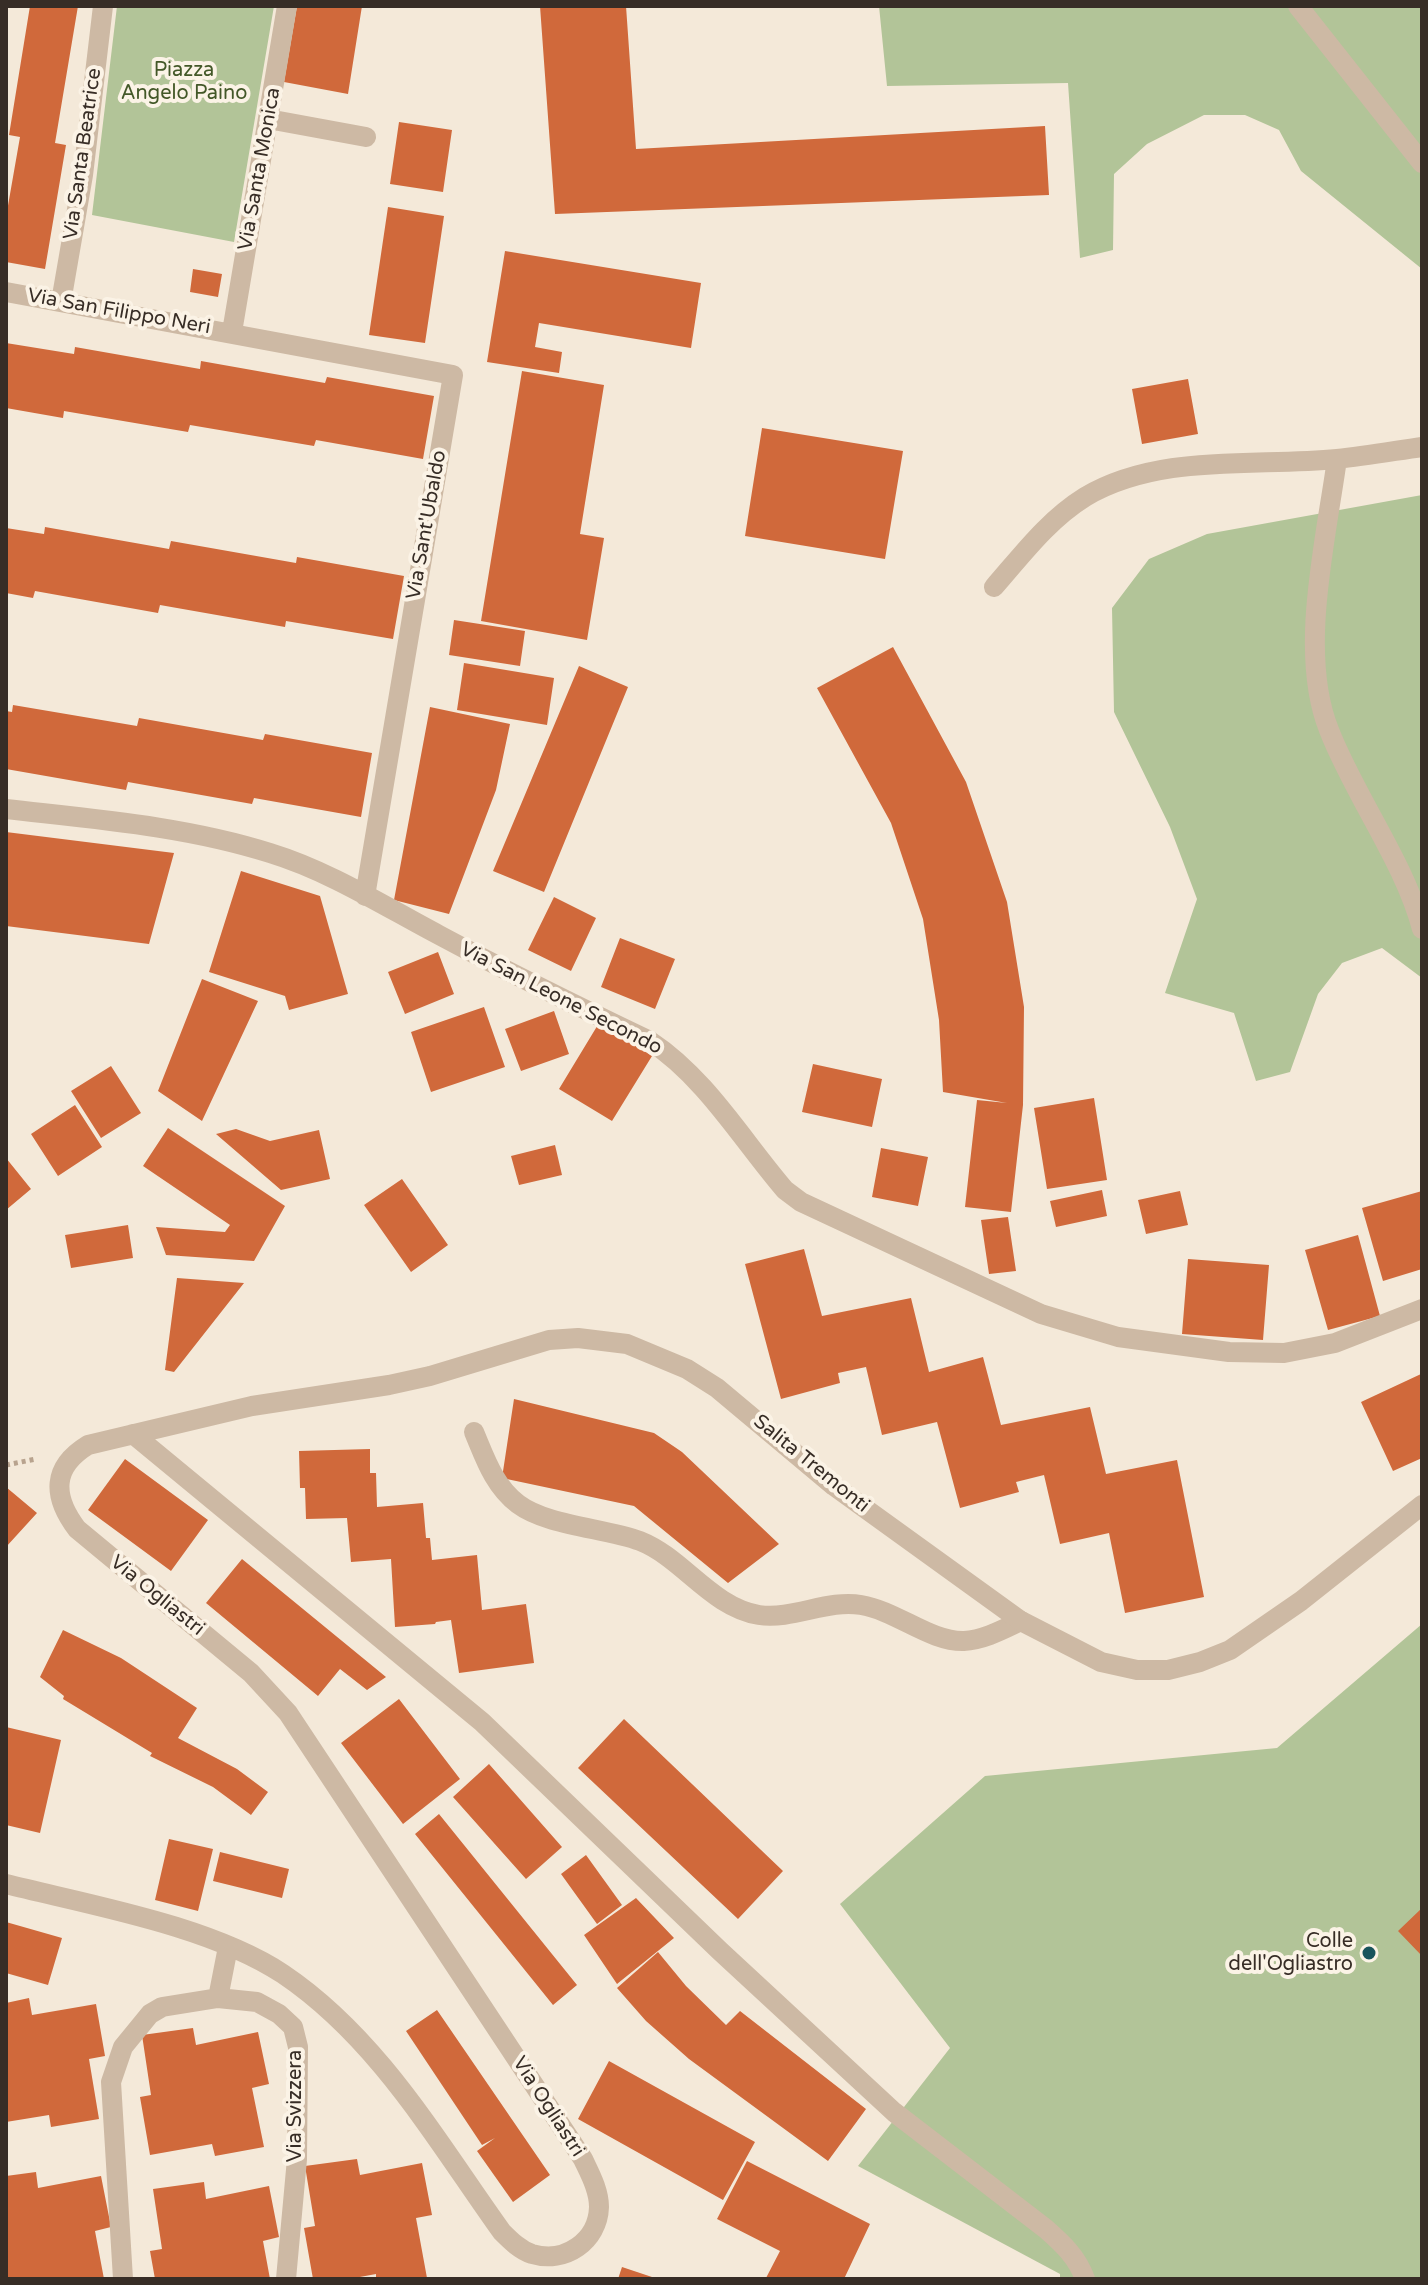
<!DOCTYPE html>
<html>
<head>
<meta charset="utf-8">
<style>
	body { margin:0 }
	#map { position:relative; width:1428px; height:2285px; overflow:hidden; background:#f4e9d9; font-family:"Varela Round",sans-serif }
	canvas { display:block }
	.frame { position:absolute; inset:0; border:8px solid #372d26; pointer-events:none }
</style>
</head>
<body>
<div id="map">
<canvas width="1428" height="2285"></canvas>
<div class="frame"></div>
</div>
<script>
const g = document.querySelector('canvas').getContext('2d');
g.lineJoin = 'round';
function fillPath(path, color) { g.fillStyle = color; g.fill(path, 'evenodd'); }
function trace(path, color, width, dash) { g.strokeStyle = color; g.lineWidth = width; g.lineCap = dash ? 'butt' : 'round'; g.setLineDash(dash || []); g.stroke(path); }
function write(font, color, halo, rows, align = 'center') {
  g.font = font + ' "Varela Round",sans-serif'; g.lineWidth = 8; g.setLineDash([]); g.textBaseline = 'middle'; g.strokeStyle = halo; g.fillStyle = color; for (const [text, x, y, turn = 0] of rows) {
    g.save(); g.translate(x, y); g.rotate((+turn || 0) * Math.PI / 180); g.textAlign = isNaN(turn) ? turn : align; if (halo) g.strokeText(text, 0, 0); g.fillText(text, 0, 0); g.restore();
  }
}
const green = new Path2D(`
	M117,6h157l-40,236 -142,-27z
	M879,6h543v263l-121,-98 -22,-41 -34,-15h-41l-57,29 -33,30 -1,76 -33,8 -12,-175 -181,3z
	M1422,495v483l-40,-30 -40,15 -24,31 -28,78 -34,9 -22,-68 -69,-20 32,-94 -27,-72 -56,-115 -2,-104 37,-49 58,-25z
	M1422,1624v655h-362v-5l-202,-108 92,-118 -110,-144 145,-128 292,-28z`);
const building = new Path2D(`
	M30,6h48l-23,137 11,2 -21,124 -39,-7v-45l14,-80 -11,-2z
	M297,6h65l-14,88 -64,-12z
	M540,6h86l10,143 409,-23 4,69 -494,19z
	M399,122l53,8 -9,62 -53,-8z
	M388,207l56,9 -19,127 -56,-8z
	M505,251l196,32 -10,65 -152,-25 -4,24 27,5 -3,21 -72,-11z
	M193,269l29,5 -4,23 -28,-5z
	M6,343l68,11 1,-7 125,22 1,-8 124,22 2,-6 107,19 -11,63 -107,-19 -2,6 -124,-21 -2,7 -124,-21 -1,7 -57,-10z
	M522,371l82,14 -24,149 24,4 -17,102 -106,-19z
	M1188,379l10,55 -56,10 -10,-55z
	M762,428l141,23 -18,108 -140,-23z
	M45,527l124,22 2,-8 125,22 1,-6 107,19 -11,63 -107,-18 -1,6 -125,-22 -2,8 -123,-22 -2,7 -27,-5v-65l38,6z
	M454,620l71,11 -5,35 -71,-11z
	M893,647l73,135 41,120 17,105 -1,98 -12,107 -46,-5 12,-107 30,3 -64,-11 -4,-72 -16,-101 -32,-96 -74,-135z
	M464,663l90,15 -7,47 -90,-15z
	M579,666l49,21 -84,205 -51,-21z
	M13,705l124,21 2,-8 124,22 2,-6 107,19 -11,64 -107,-19 -2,6 -124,-22 -2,8 -120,-21v-58l6,1z
	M430,707l80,17 -14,66 -47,124 -55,-14z
	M6,832l168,21 -25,91 -143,-18z
	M241,871l79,25 28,98 -59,16 -4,-14 -76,-24z
	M554,897l42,21 -25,53 -43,-21z
	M620,938l55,21 -20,50 -54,-22z
	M438,952l16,42 -49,20 -17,-42z
	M202,979l56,22 -56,120 -44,-30z
	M484,1007l21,60 -74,25 -20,-60z
	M554,1011l15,43 -48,17 -16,-42z
	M599,1023l53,33 -40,65 -53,-32z
	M813,1064l69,15 -10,48 -70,-15z
	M111,1066l30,47 -40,25 -30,-47z
	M1094,1098l13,82 -60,9 -13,-81z
	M75,1105l27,42 -44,29 -27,-42z
	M168,1128l117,78 -31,55 -88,-6 -10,-28 69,5 5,-7 -87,-59z
	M236,1129l34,12 49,-11 11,49 -49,11 -65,-56z
	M555,1145l7,30 -43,10 -8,-29z
	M881,1148l47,9 -10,49 -46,-9z
	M6,1158l25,31 -25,21z
	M402,1179l46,66 -37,27 -47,-67z
	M1102,1190l5,26 -51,11 -6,-26z
	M1180,1191l8,34 -42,9 -8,-34z
	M1422,1191v78l-39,12 -21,-73z
	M1008,1217l8,54 -27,3 -8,-54z
	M128,1225l5,33 -62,10 -6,-33z
	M1358,1235l22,81 -52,14 -23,-80z
	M804,1249l18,67 89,-18 18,74 54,-15 18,68 89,-18 16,67 71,-14 27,137 -79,16 -16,-80 -49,11 -16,-69 -28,7 3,10 -59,16 -23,-86 -55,13 -16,-68 -28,6 2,10 -59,16 -36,-135z
	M1188,1259l81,6 -6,75 -81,-6z
	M177,1278l67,5 -70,89 -9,-2z
	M1421,1374l1,84 -29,13 -32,-69z
	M514,1399l140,34 28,19 97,92 -51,39 -94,-77 -132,-28z
	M370,1449v24h6l1,34 46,-4 3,35h4l2,22 45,-5 5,55 44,-6 8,59 -75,10 -8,-53 -15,2 -1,2 -40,3 -4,-68 -40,3 -4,-44 -41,1 -1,-31h-5l-1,-37z
	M125,1459l83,61 -37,51 -83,-61z
	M6,1487l31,26 -31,34z
	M242,1559l144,118 -19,13 -27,-21 -22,27 -112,-93z
	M63,1630l58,28 76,50 -19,30 59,31 31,23 -17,23 -38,-28 -63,-31 2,-3 -89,-54 1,-3 -24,-19z
	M399,1699l61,80 -57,45 -62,-81z
	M624,1719l159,152 -45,48 -160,-151z
	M6,1727l55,13 -21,93 -34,-8z
	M489,1764l73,83 -36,32 -73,-82z
	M439,1814l138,171 -24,20 -138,-171z
	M169,1839l44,10 -15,62 -43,-11z
	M220,1852l69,17 -7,29 -69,-17z
	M586,1855l36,50 -25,19 -36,-50z
	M636,1898l38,40 -57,46 -33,-49z
	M1422,1908v48l-24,-25z
	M6,1922l56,16 -14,47 -42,-12z
	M658,1952l28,34 40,39 14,-14 126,98 -38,52 -139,-102 -43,-38 -29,-33z
	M29,1998l3,17 64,-11 9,52 -16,3 10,60 -48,8 -2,-12 -43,7v-119z
	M437,2010l113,165 -37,27 -36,-51 18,-13 -13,7 -76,-114z
	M193,2028l3,17 62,-13 11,52 -17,4 12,59 -49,9 -3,-12 -62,11 -10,-58 11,-2 -9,-60z
	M609,2061l146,81 -32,58 -145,-81z
	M357,2159l3,16 62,-12 10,52 -16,3 11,60 -51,1v-5l-27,5h-36l-9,-51 11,-2 -10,-60z
	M747,2161l123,63 -26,55h-75l-3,-1 14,-27 -63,-32z
	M36,2172l2,16 63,-12 10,51 -16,4 9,48h-98v-103z
	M204,2182l2,17 63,-13 10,51 -16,4 7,38h-115l-5,-28 12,-2 -9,-60z
	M622,2267l33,11v1h-37z`);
const path = new Path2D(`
	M6,1465l30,-6`);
const lane = new Path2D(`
	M474,1432c11,26 20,54 44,72 29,22 88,24 122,37 43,17 71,66 119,74 34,5 69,-16 102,-10 36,6 69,37 103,36 20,-1 40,-12 57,-20`);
const street = new Path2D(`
	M1298,6l124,157
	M268,119l98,18
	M6,292l447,83 -88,521
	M61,302l22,-127 20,-169
	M232,332l55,-326
	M1337,459c-11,81 -39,194 -8,271 25,65 76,133 93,199
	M994,587c28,-32 54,-67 91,-90 74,-44 169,-30 252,-38 28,-3 57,-8 85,-12
	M6,809c87,10 179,17 264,44 59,18 114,53 169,82 69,37 140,72 211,106 56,37 92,99 135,149l16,12 240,112 77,23 111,15 55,1 51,-10 87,-34
	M133,1434l349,288 238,229 174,161 152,117c17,15 31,28 39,50
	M6,1884c84,21 205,42 277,90 95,64 153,166 219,258 9,9 18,18 30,22 33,10 66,-13 67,-47 0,-17 -9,-33 -16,-48l-295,-446 -37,-40 -174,-144c-25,-33 -25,-62 11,-84l164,-39 137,-21 41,-9 119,-36 29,-2 49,6 60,25 30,19 117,98 187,135 80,41 36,8h31l32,-8 30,-12 71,-49 121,-96
	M218,1998l10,-51
	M123,2279l-12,-197 12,-35 27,-33 12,-7 56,-9 39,4 22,12 14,13 5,20 -1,112 -11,120`);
const markers = [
	[1369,1953,8,"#18535c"]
];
const parkNames = [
	["Piazza",184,71],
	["Angelo Paino",184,94]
];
const streetNames = [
	["Via Santa Beatrice",83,154,-82],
	["Via Santa Monica",260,169,-80],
	["Via San Filippo Neri",119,312,10],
	["Via Sant'Ubaldo",427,525,-80],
	["Via San Leone Secondo",561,999,27],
	["Salita Tremonti",811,1464,39],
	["Via Ogliastri",157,1596,39],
	["Via Svizzera",296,2106,-90],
	["Via Ogliastri",548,2107,57]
];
const poiNames = [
	["Colle",1353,1942],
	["dell'Ogliastro",1353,1965]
];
fillPath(green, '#b2c498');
fillPath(building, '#d0693b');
trace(path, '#b8a38e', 5, [4, 4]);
trace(lane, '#cdb9a4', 20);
trace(street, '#cdb9a4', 20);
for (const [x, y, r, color] of markers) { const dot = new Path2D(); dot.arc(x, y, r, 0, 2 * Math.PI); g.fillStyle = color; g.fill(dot); trace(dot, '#fbf3e6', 3); }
write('20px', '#435828', '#fbf3e6', parkNames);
write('20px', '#372d26', '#fbf3e6', streetNames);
write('20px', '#372d26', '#fbf3e6', poiNames, 'right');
</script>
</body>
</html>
